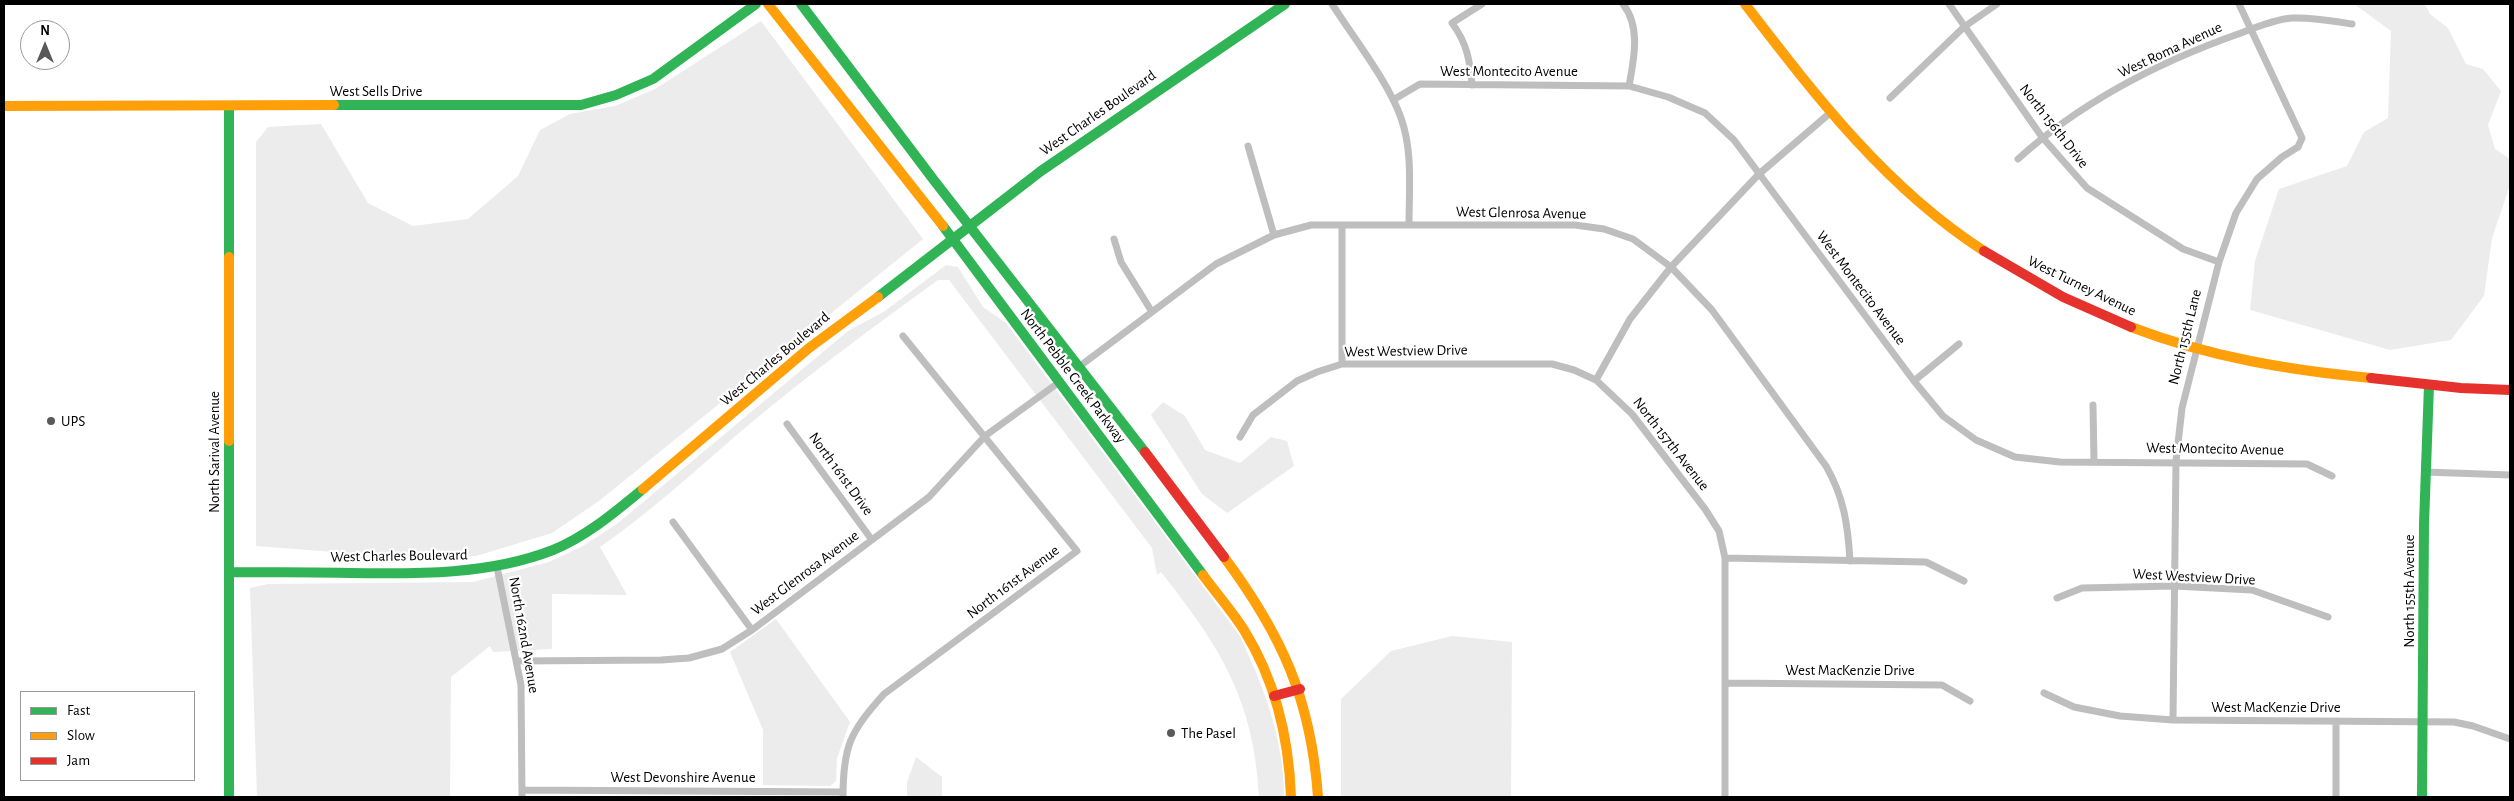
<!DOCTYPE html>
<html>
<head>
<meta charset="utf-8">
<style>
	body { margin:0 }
	#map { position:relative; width:2514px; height:801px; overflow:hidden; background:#fff; font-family:"Alegreya Sans",sans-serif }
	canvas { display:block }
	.frame { position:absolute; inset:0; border:5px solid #000; pointer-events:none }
	.legend { position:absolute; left:20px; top:691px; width:175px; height:90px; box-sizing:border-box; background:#fff; border:1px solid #999; margin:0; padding:6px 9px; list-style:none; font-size:15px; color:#000 }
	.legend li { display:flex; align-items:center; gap:10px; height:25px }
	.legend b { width:25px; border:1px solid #999 }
	.north { position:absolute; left:20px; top:20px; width:50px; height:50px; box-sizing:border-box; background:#fff; border:1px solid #999; border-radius:50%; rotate:0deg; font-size:14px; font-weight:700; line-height:20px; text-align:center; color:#000 }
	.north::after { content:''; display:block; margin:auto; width:18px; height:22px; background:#595959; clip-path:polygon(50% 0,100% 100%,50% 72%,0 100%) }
</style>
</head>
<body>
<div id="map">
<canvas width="2514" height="801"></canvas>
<div class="frame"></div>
<ul class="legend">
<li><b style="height:6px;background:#30b455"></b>Fast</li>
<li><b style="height:6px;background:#ff9f0a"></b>Slow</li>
<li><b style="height:6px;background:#e5322d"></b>Jam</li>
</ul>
<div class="north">N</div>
</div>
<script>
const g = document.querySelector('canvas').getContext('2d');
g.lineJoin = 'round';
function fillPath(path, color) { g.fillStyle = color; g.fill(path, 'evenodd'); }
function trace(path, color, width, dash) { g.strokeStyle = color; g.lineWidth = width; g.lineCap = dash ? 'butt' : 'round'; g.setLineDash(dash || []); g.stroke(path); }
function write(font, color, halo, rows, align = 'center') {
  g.font = font + ' "Alegreya Sans",sans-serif'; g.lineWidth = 4.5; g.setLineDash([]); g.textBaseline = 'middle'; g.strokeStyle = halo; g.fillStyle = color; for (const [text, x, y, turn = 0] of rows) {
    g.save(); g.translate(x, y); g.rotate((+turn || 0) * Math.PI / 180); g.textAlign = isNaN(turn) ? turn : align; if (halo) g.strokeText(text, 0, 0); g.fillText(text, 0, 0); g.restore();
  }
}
const green = new Path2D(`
	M2354,4h71l5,10 18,14 18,36 17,5 18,22 -13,34 7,24 15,10v26l-18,53 -8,58 -33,44 -61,10 -140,-40 5,-49 24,-72 68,-23 17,-34 24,-14 3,-87z
	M761,21l162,218 -324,262 -47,32 -76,23 -64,2 -156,-12v-404l12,-15 53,-3 47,79 45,23 55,-7 50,-43 22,-46 30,-16 45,-8 40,-17z
	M946,265l12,2 25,40 23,16 234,313c24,52 44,103 44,161h-25c-5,-98 -39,-150 -98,-225l-4,3 -5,-27 -203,-268h-11c-65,47 -130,95 -192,147 -48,41 -94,84 -146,120l27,48 -75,-1v55l-59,3 -3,-6 -39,31 -1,120h-193l-7,-209 18,-4 205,-2 76,-20 34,-16 35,-23 230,-192 37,-20z
	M1163,402l22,14 20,34 35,13 31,-26 16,4 7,25 -67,47 -25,-19 -51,-79z
	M776,619l74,103 -13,36 -1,23 -6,5 -67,-1v-55l-33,-78z
	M1452,636l60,6 -1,155h-170v-98l50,-48z
	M916,757l26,20v20h-35v-15z`);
const street = new Path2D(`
	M1332,4c21,33 57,79 69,114 12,33 8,72 8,107
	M1623,4c18,23 11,55 6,82
	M1949,4l93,133 45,51 96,61 36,13
	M1472,85c-2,-24 -5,-42 -20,-62l30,-19
	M1890,98l74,-71 33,-23
	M1393,100l27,-16 209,2 39,11 37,16 29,27 180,241 29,35 33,24 39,17 45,5 247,2 25,12
	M1248,146l26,89
	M2018,159c63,-57 143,-98 223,-126 15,-6 35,-14 51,-15 20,-1 41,3 60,6
	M1114,239l7,23 31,50
	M1342,364v-139
	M1080,366l136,-102 58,-29 37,-10h264l29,4 29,10 38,28 41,43 114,156c18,31 22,60 24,95
	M1596,380l34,-61 41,-52 88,-93 71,-61
	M1914,381l45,-37
	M2093,405l1,57
	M787,424l85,116
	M1240,437l13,-22 44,-34 20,-9 25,-8h210l22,6 22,10 36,34 73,95 14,22 6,27v239
	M2425,472l85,3
	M673,522l79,108
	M1725,558l201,4 38,19
	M497,567l24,118 1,112
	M2057,598l25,-10 92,-2 78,4 76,27
	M517,661l144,-1 28,-2 33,-9 30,-19 177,-133 56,-61 73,-53
	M1725,683l217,2 28,16
	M2044,693l30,14 46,9 53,4 281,2 19,4 37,13
	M2173,720l3,-259 6,-53 37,-146 17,-49 21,-34 25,-22 16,-10 4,-9 -63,-134
	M2336,721v76
	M522,790l321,2
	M843,797c0,-51 7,-65 41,-103l193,-143 -174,-215`);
const fast = new Path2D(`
	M801,4l132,175 212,273
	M334,105h247l35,-10 37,-16 103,-75
	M229,106v151
	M943,226l260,349
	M878,297l163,-126 244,-167
	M229,441v356
	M229,572c40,0 81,0 121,1 68,1 139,2 203,-23 34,-14 62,-38 90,-61
	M2422,797l2,-273 5,-139`);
const slow = new Path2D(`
	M768,4l175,222
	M1745,4c70,91 141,184 239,247
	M4,106l330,-1
	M229,257v184
	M2131,327c78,30 157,43 240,51
	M643,489l166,-141 69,-51
	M1224,557c58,78 87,142 94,240
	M1203,575c13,18 29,36 41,55 31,50 45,109 47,167`);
const jam = new Path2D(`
	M1984,251l79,46 68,30
	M2371,378l90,10 49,2
	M1145,452l79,105
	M1274,696l26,-7`);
const markers = [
	[51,421,5,"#595959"],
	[1171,733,5,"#595959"]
];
const streetNames = [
	["West Roma Avenue",2170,50,-25],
	["West Montecito Avenue",1509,71],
	["West Sells Drive",376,91],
	["West Charles Boulevard",1098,113,-35],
	["North 156th Drive",2054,126,52],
	["West Glenrosa Avenue",1521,213,1],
	["West Turney Avenue",2082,286,26],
	["West Montecito Avenue",1861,288,53],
	["North 155th Lane",2185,337,-76],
	["West Westview Drive",1406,351,-1],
	["West Charles Boulevard",775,359,-40],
	["North Pebble Creek Parkway",1073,376,53],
	["North 157th Avenue",1671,444,52],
	["West Montecito Avenue",2215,449,1],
	["North Sarival Avenue",214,452,-90],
	["North 161st Drive",841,474,54],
	["West Charles Boulevard",399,556,-1],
	["West Glenrosa Avenue",805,573,-37],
	["West Westview Drive",2194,577,3],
	["North 161st Avenue",1013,582,-37],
	["North 155th Avenue",2409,591,-90],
	["North 162nd Avenue",524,635,80],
	["West MacKenzie Drive",1850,670],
	["West MacKenzie Drive",2276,707],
	["West Devonshire Avenue",683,777]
];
const poiNames = [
	["UPS",61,421],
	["The Pasel",1181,733]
];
fillPath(green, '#ececec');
trace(street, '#bebebe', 7);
trace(fast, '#30b455', 10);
trace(slow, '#ff9f0a', 10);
trace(jam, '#e5322d', 10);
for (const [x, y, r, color] of markers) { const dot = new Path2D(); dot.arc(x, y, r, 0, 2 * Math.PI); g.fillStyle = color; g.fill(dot); trace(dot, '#fff', 2); }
write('15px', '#000', '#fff', streetNames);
write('15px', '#000', '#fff', poiNames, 'left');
</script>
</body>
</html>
